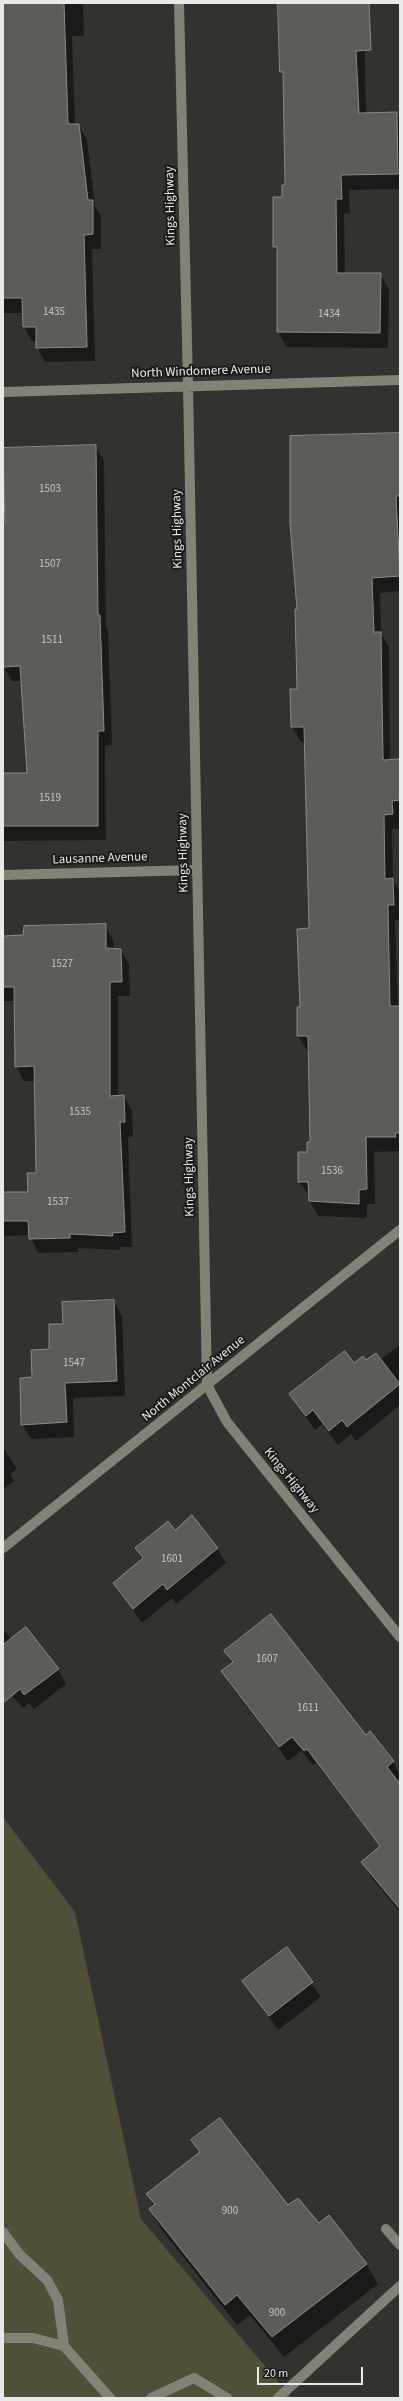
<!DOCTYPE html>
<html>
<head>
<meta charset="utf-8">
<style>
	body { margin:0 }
	#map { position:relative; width:403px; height:2401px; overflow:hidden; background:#32322f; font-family:"Source Sans 3",sans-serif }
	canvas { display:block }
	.frame { position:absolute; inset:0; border:4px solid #e9e9e7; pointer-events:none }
	.scale { position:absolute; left:257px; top:2367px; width:106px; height:18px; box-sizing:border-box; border:2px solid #e9e9e7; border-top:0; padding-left:5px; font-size:12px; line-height:14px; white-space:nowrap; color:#e9e9e7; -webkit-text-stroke:3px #1a1a18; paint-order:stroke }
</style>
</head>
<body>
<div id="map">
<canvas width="403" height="2401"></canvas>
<div class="frame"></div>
<div class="scale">20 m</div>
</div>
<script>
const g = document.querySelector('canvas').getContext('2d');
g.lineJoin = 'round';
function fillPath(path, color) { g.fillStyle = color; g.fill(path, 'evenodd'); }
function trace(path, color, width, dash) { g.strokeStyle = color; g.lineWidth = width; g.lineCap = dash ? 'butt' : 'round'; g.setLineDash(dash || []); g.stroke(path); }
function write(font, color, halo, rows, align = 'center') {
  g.font = font + ' "Source Sans 3",sans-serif'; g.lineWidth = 4; g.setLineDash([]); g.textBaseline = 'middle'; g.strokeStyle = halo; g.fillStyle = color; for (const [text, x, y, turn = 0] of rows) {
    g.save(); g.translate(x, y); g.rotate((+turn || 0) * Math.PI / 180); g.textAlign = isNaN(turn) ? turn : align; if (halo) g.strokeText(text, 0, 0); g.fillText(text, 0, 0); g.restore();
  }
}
const green = new Path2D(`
	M3,1817l72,95 66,307 151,179h-289z`);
const shadow = new Path2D(`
	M3,3h80l1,33h-12l3,89h3l9,14 8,67 6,10v33h-9l3,112 -50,1 -8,-15v-6h-5l-8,-14v-14h-21z
	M279,3h85l2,111 30,-1 4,7v69l-51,1 1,23 -6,1 1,60h35l9,15 -1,59 -101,-1 -9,-15v-79l-4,-6v-49h9l3,-12 -2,-108 -3,-6z
	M400,434v157l-20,2 1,41 8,13 1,114 10,1v67h-8l1,51 7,12v28h-5l3,87h2v144l-26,1 1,52h-8v14l-49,-2 -8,-15v-5l-11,-14 12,-39 -2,-93h-2l-9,-14 12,-107 -5,-187h-4l-9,-15 -1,-37 7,-1v-79z
	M95,446l9,15 2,166 2,4 4,114 -7,1 1,94 -103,1v-67h25l-6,-93h-10l-9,-15v-195z
	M105,926l8,14 1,10h7l8,14 1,32h-12v100h6l8,15 1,25 -5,1 4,110h-12v3l-42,-2v4l-40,1 -8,-18 -27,1v-43h26l8,-19 -2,-93h-11l-8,-15 -1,-65h-12v-64l21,-1z
	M113,1301l9,15 3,80 -52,2 1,39 -43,2 -9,-15 11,-46 31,-53z
	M400,1345v60l-44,36 -5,-7 -13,11 -16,-21 -7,6 -25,-36 64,-29 26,-5z
	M3,1447l14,22 -7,5 4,7 -11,8z
	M174,1531l43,17 9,15 -50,41 -4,-6 -30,25 -28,-40 28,-23 -6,-11z
	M5,1631l7,9 46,29 8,15 -32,25 -5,-6 -6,5 -11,-13 -9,-4v-58z
	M225,1652l141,84 4,-3 23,29 7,12v4l-4,3 4,5v126l-29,-35 -8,-15 17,-15 -64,-84 -3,2 -12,-14 -13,10 -57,-75 -9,-15 10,-7z
	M286,1949l35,48 -43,33 -34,-48z
	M193,2141l95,66 30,18 48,39 12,20 -94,73 -34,-42 -13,10 -75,-95 -12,-20 4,-4 -6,-12 52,-41z`);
const building = new Path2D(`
	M3,3h61l4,121h11l9,76h5v34l-9,1 3,112 -51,1v-21h-13l-1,-29h-19z
	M278,3h91l2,47 -15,1 3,62 38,-1 1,62 -57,1 1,24h-6l1,74h44l-1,60 -103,-1v-85h-4v-50h9v-12h3l-2,-113h-3z
	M400,433v63h-4l4,80 -28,2 2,54h7l2,128 17,-1v41l-8,1 1,13 -9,1 1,64 8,-1 1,27h-6l2,101h10v127h-5l1,4h-30l1,52 -8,1v14l-50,-3 -1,-19h-10v-30h9v-10h3l-2,-106h-11v-29h3l-3,-78 12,-1 -5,-201h-13l-1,-38h7l-2,-80h2l-7,-86v-87z
	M96,445l2,170h2l4,116h-6v95h-95v-53h24l-7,-107 -17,1v-143h2l-2,-76z
	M106,924v24l15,1 1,33h-12v114l14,-1 1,27h-5l5,110 -13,1 1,3 -43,-2v4l-41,1 -1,-18h-25v-29h25l-1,-19h9l-2,-107 -19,1 -1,-80h-11v-51l20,-1 1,-9z
	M114,1300l3,81 -52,2 2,39 -46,3 -1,-47 12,-1 -1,-27 18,-1v-25h14l-1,-22z
	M345,1351l9,12 9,-7 3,4 10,-7 24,31 -53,43 -5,-7 -13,11 -16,-21 -7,6 -17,-22z
	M192,1515l26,33 -51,42 -4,-6 -30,25 -20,-26 30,-25 -8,-10 33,-27 7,9z
	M271,1614l95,121 4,-4 24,30 -7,6 13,17v125l-39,-47 19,-16 -73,-97 -3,2 -12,-14 -13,10 -58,-76 12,-9 -9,-11z
	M26,1627l33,42 -35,26 -4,-6 -17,14v-58z
	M287,1947l26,35 -44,34 -27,-35z
	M220,2118l68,87 10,-7 21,25 10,-8 38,49 -95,73 -35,-42 -12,10 -76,-96 6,-5 -9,-10 54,-42 -9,-12z`);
const minor = new Path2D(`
	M179,3l9,382 19,1000 20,37 173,215
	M3,392l397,-12
	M3,875l194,-5
	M3,1548l397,-318
	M386,2229l14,16
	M3,2232l16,22 28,26 11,20 6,46
	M3,2338h30l31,8 46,52
	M151,2398l43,-20 33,20
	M278,2398l122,-112`);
const numberNames = [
	["1435",54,313],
	["1434",329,315],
	["1503",50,490],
	["1507",50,565],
	["1511",52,641],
	["1519",50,799],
	["1527",62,965],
	["1535",80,1113],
	["1536",332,1172],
	["1537",58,1203],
	["1547",74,1364],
	["1601",172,1560],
	["1607",267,1660],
	["1611",308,1709],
	["900",230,2212],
	["900",277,2314]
];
const streetNames = [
	["Kings Highway",171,206,-91],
	["North Windomere Avenue",201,372,-2],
	["Kings Highway",178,529,-91],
	["Kings Highway",184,853,-91],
	["Lausanne Avenue",100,859,-2],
	["Kings Highway",190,1177,-91],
	["North Montclair Avenue",194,1379,-39],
	["Kings Highway",291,1481,51]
];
fillPath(green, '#514f3a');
fillPath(shadow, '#0007');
fillPath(building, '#5c5c58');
trace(building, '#8a8a86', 1);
trace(minor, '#838276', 10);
write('11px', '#c6c6c3', null, numberNames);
write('13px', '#e9e9e7', '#1a1a18', streetNames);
</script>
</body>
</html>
